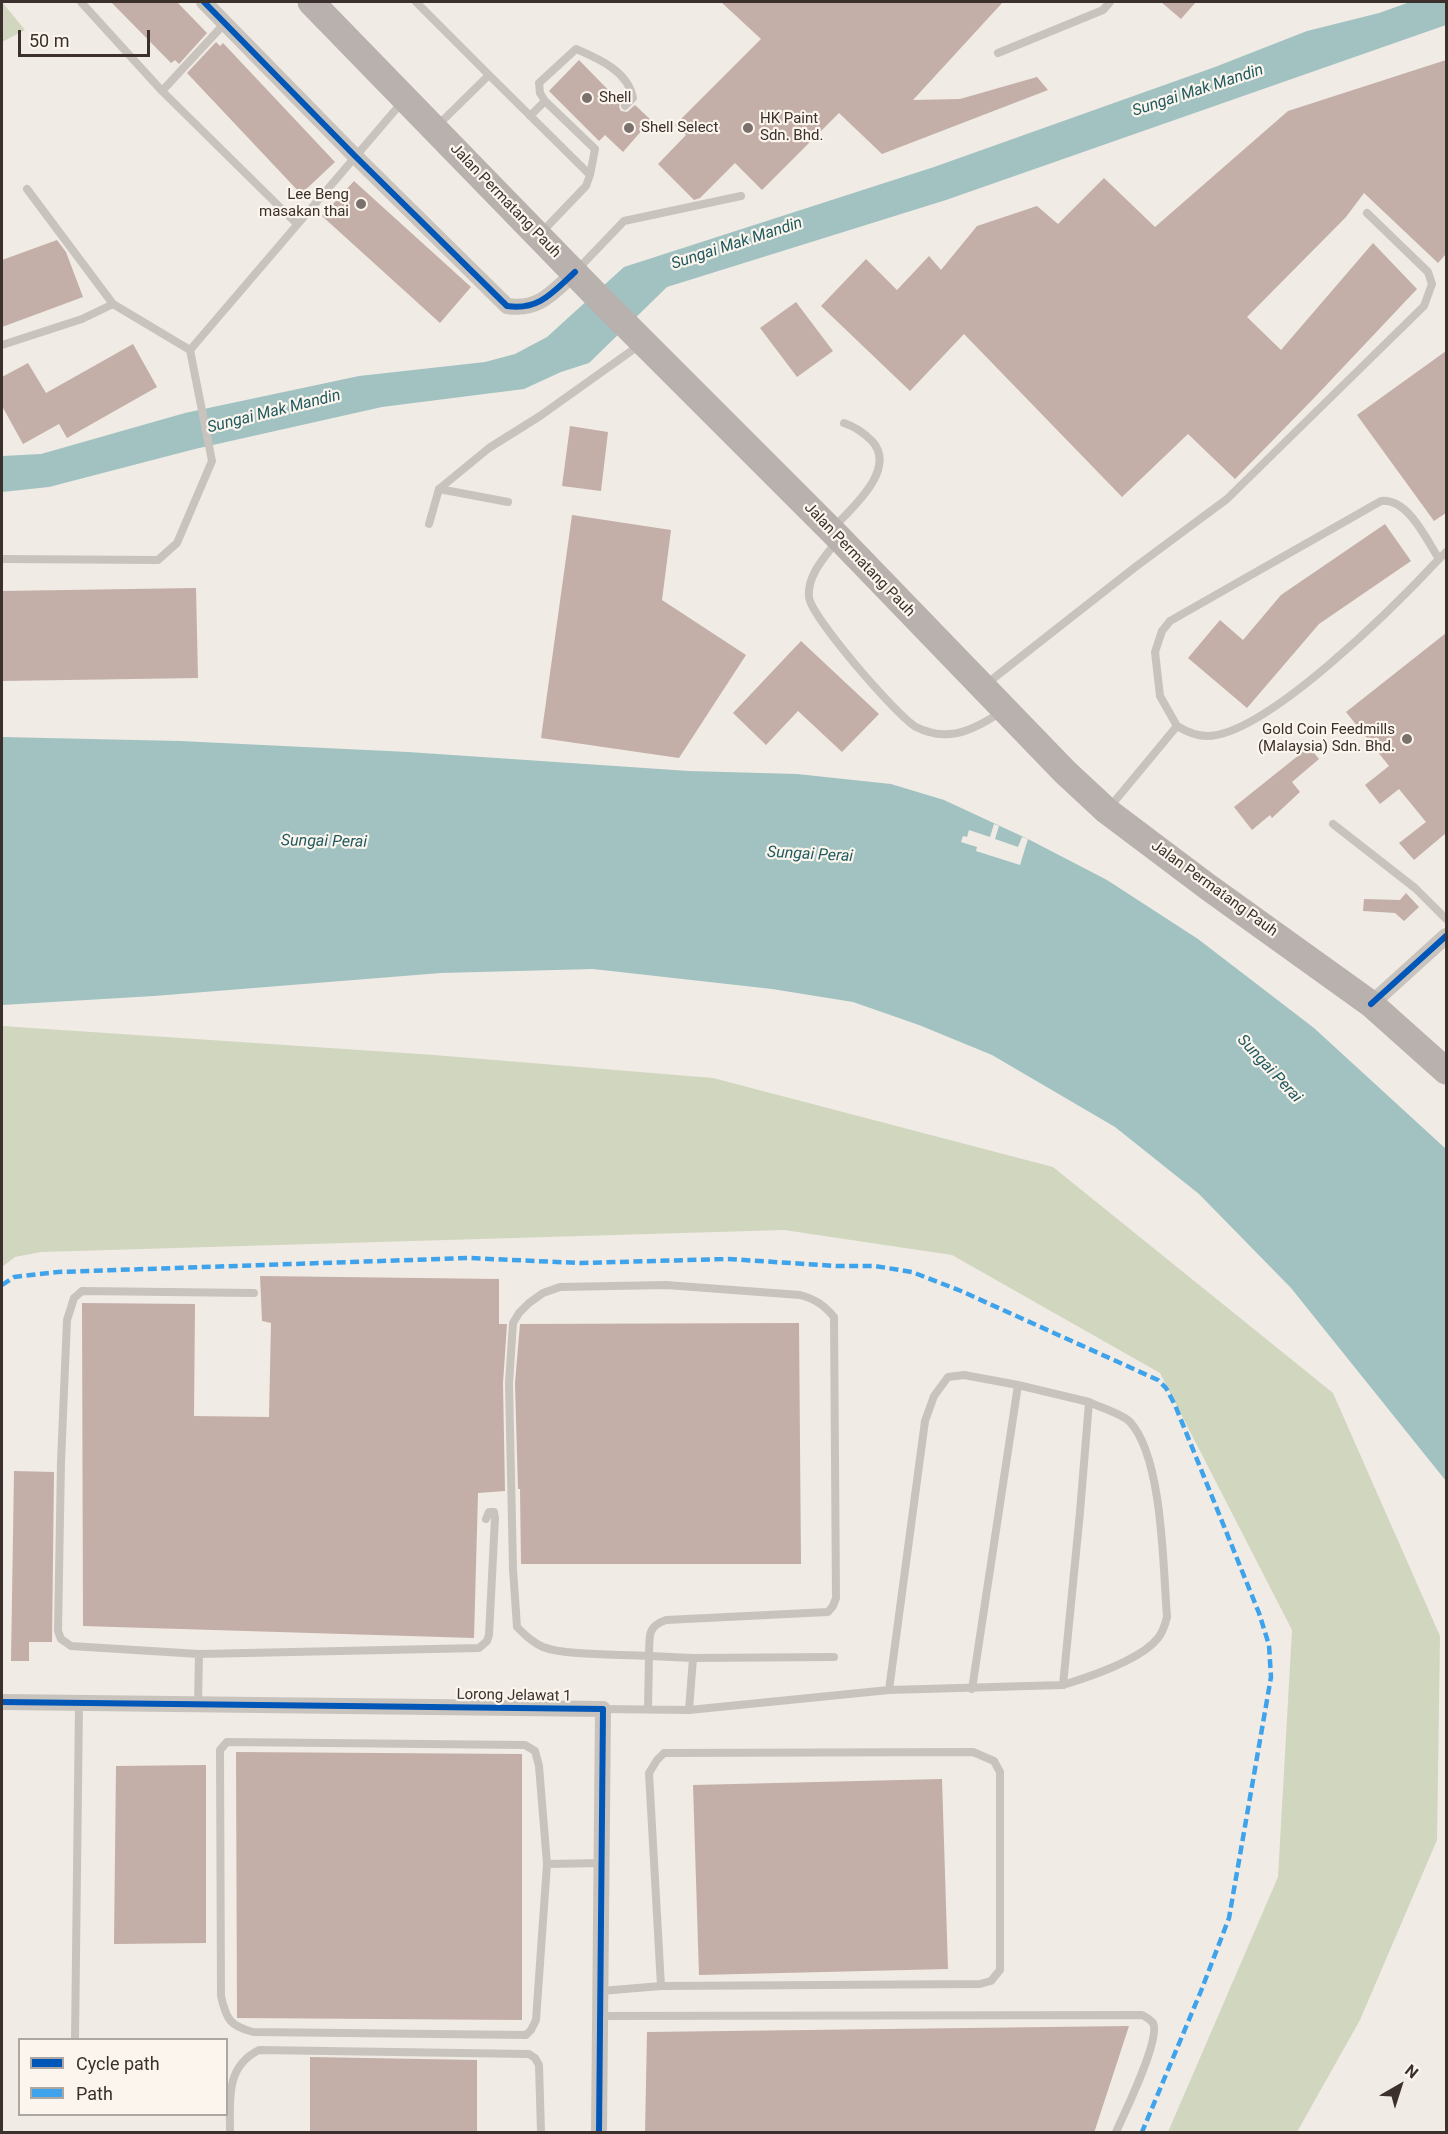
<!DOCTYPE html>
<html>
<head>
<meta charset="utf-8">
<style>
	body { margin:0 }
	#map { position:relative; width:1448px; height:2134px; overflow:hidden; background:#f0ebe5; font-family:Roboto,sans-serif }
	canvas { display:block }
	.frame { position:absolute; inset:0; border:3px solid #3b302b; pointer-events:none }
	.legend { position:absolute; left:18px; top:2038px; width:210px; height:78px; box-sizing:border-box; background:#fbf5ee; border:2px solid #aea6a0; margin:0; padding:8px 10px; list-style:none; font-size:18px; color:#3b302b }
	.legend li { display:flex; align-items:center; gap:12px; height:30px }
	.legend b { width:30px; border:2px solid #aea6a0 }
	.north { position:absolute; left:1370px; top:2056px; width:60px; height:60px; -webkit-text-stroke:4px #fbf5ee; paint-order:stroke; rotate:39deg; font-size:16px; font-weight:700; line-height:24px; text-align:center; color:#3b302b }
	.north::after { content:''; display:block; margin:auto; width:21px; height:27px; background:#3b302b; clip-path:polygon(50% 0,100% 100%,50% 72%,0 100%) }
	.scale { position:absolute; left:18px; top:30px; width:132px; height:27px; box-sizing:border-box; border:3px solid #3b302b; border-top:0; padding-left:8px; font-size:18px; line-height:21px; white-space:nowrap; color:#3b302b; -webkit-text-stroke:4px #fbf5ee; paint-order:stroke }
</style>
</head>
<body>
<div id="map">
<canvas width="1448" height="2134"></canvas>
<div class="frame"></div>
<ul class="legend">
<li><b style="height:8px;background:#0057b8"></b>Cycle path</li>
<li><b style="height:8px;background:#3fa3eb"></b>Path</li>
</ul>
<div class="north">N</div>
<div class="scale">50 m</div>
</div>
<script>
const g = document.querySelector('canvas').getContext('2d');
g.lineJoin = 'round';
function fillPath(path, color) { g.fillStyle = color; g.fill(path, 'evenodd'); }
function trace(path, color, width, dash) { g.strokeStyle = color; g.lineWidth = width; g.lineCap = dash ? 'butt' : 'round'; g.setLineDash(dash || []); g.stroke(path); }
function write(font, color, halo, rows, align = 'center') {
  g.font = font + ' Roboto,sans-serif'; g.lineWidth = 4.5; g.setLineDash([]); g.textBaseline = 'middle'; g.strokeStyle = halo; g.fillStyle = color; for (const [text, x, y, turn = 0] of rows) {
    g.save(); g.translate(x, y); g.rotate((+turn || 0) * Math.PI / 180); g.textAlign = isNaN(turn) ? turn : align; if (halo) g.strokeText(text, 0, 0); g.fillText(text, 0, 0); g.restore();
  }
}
const green = new Path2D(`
	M2,2l23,28 -23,12z
	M2,1026l432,29 279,23 340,89 280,226 107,243 -3,204 -77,180 -63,112h-129l110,-255 14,-247 -132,-257 -208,-118 -168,-25 -743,22 -26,5 -13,10z`);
const water = new Path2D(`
	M1410,2h36v23l-500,175 -279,87 -78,76 -28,9 -37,17 -142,18 -187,42 -146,38 -47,5v-36l39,-2 144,-41 174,-37 126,-14 30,-8 32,-17 77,-70 310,-100 281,-100 92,-36 72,-18z
	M2,737l178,4 228,11 281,19 108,3 94,10 53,16 84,39 79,41 91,59 116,89 132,121v332l-155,-193 -92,-94 -84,-67 -123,-72 -73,-30 -66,-23 -81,-13 -179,-20 -152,4 -287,23 -152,9z`);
const pier = new Path2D(`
	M994,824l5,2 -4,13 23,8 4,-10 6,2 -8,26 -44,-14 1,-4 -16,-5 2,-6 4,1 2,-7 21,7z`);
const building = new Path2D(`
	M111,2h66l30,31 -28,31 -4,-4 -4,3z
	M721,2h282l-90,98 47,-1 77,-22 11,13 -166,64 -43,-41 -77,77 -27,-27 -35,35 -6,2 -36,-36 28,-29 -11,-10 86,-86z
	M1161,2h35l-15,17z
	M216,42l4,4 3,-3 112,119 -34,32 -114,-121z
	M579,60l41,42 -1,5 2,4 6,1 8,-7 16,15 -28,32 -18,-17 -6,6 -50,-50z
	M1446,60v194l-8,9 -74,-70 -18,24 -99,100 34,33 92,-107 44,46 -102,108 -80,82 -47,-45 -66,63 -158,-163 -54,57 -89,-85 45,-47 31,31 32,-34 12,14 36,-44 60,-20 21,18 46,-46 51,49 133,-116z
	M354,181l117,106 -31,36 -118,-107z
	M57,240l9,12 17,45 -81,30v-67z
	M796,302l37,49 -36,26 -37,-49z
	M133,344l24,43 -90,51 -8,-14 -36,20 -21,-38v-29l26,-14 18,30z
	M1446,351v162l-12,8 -77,-106z
	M570,426l38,6 -7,59 -39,-5z
	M572,515l99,15 -9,70 84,55 -67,103 -138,-20z
	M1385,524l26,37 -92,63 -72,84 -59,-50 32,-38 23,20 38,-45z
	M196,588l2,90 -196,3v-90z
	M1446,633v200l-32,27 -15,-17 27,-21 -27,-33 -19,15 -15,-19 24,-19 -43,-54z
	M801,641l78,73 -37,38 -44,-41 -32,34 -33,-32z
	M1309,747l10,12 -27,23 8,10 -28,26 -2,-3 -18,15 -18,-23z
	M1406,893l13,14 -15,14 -9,-8 -32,-2 1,-12 36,1z
	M260,1276l239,3v45h8l-4,59 2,108 -27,2 -4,145 -391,-12 -1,-323 113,1 -1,112 75,1 2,-94 -9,-2z
	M799,1323l2,241h-280l-1,-75h-2l-3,-106 5,-59z
	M14,1471l40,1 -2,170h-23v19h-18z
	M236,1752l286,2v266l-285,-2z
	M206,1765v178l-92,1 2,-178z
	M942,1779l6,190 -249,6 -6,-190z
	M1129,2026l-35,107h-449l2,-101z
	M310,2057l167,3v73h-167z`);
const service = new Path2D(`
	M81,2l81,89 135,133
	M416,2l73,73
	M998,53l105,-43 7,-8
	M162,91l63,-68
	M545,101l50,48 -5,26
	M530,116l15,-15 -5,-8 -1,-10 37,-34c23,10 52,22 57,49l-8,8
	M437,126l52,-51 101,100 -4,11 -46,48
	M27,189l86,115 77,46
	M577,270l47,-49 117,-25
	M2,345l80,-26 31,-15
	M439,489l69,13
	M429,524l10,-35 50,-41 51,-32 101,-72
	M833,528c18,-19 65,-59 39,-87 -9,-9 -16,-14 -28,-18
	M837,541c-12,16 -30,34 -28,56 2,20 87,118 107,130 4,2 9,4 13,5 26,8 51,-6 72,-20
	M2,559l156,1 19,-17 35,-82 -22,-111 213,-249
	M985,685l149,-117 93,-69 197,-193 8,-22 -4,-12 -61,-59
	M1177,726c10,6 19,10 30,10 59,0 191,-133 232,-177
	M1109,808l68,-82 -17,-30 -5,-44 7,-21 8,-10 211,-120c27,-3 45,38 58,58l7,-7
	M1333,824l82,64 31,31
	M1018,1385l71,17 -9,110 -17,173
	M199,1654l280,-6 8,-7 2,-6 6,-117 -1,-6h-5l-3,7
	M889,1690l36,-269 9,-25 14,-19 16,-2 54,10 -46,304
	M198,1705l1,-51 -128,-8 -10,-7 -3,-8 3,-169 6,-142 7,-22 8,-7 172,2
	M603,1709l86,1 200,-20 174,-5c26,-8 78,-25 95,-47 5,-6 7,-13 9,-21 -4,-49 -4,-159 -37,-195 -7,-8 -31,-15 -41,-20
	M648,1709l1,-53c-26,-2 -84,0 -106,-9 -11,-5 -18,-12 -26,-20l-4,-58 -4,-186 4,-60 6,-10 10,-10 14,-10 17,-6 106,-2 134,10c15,4 24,10 34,22l2,281 -3,8 -5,6 -162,8c-20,7 -16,17 -17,36l44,2 141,-1
	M689,1710l4,-52
	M547,1864l-8,-98 -4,-15 -10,-6 -298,-3 -7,8 1,246c5,23 9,30 32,36l273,3 5,-5 5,-10 11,-156 55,-1
	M601,1991l60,-5 319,-2 11,-3 9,-11v-198l-6,-11 -21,-9 -309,1 -7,7 -8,13 12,213
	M600,2016l542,-1c4,2 8,4 11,8 8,16 -29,91 -37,109
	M75,2040l4,-337
	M230,2132c0,-32 -5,-65 29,-82l270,4 6,4 4,7 2,67`);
const minor = new Path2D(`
	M204,2l151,154 152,150c32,5 46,-14 68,-34
	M1371,1004l75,-68
	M2,1702l601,7 -4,423`);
const primary = new Path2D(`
	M311,2l283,291 245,245 226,234 42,39 101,76 163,117 75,67`);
const quiet = new Path2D(`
	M2,1285l12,-8 44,-5 411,-14 111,5 148,-4 108,7h39l37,6 49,19 197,89 8,8 9,17 84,208 10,32 2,32 -42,241 -28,73 -59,141`);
const cycleway = new Path2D(`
	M204,2l151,154 152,150c32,5 46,-14 68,-34
	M1371,1004l75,-68
	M2,1702l601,7 -4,423`);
const markers = [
	[587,98,6,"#7a716c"],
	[629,128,6,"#7a716c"],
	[748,128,6,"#7a716c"],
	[361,204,6,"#7a716c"],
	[1407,739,6,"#7a716c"]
];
const poiNames = [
	["Shell",599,98],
	["HK Paint",760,119],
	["Sdn. Bhd.",760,136],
	["Shell Select",641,128],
	["Lee Beng",349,195,"right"],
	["masakan thai",349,212,"right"],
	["Gold Coin Feedmills",1395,730,"right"],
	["(Malaysia) Sdn. Bhd.",1395,747,"right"]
];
const streetNames = [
	["Jalan Permatang Pauh",505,201,46],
	["Jalan Permatang Pauh",859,560,46],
	["Jalan Permatang Pauh",1214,889,36],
	["Lorong Jelawat 1",514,1696,1]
];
const waterNames = [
	["Sungai Mak Mandin",1198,91,-18],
	["Sungai Mak Mandin",737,244,-18],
	["Sungai Mak Mandin",274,412,-14],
	["Sungai Perai",324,842,1],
	["Sungai Perai",810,855,3],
	["Sungai Perai",1269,1069,47]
];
fillPath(green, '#d1d6bf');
fillPath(water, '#a1c2c1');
fillPath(pier, '#f0ebe5');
fillPath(building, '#c3afa7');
trace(service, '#c9c3be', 8);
trace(minor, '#c9c3be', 16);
trace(primary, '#b8b1ad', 27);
trace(quiet, '#3fa3eb', 4.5, [9, 4.5]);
trace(cycleway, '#0057b8', 6);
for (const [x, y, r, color] of markers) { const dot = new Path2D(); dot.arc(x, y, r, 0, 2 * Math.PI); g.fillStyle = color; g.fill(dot); trace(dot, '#fbf5ee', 2); }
write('15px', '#3b302b', '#fbf5ee', poiNames, 'left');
write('15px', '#3b302b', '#fbf5ee', streetNames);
write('italic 16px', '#1f5a5e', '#fbf5ee', waterNames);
</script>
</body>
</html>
